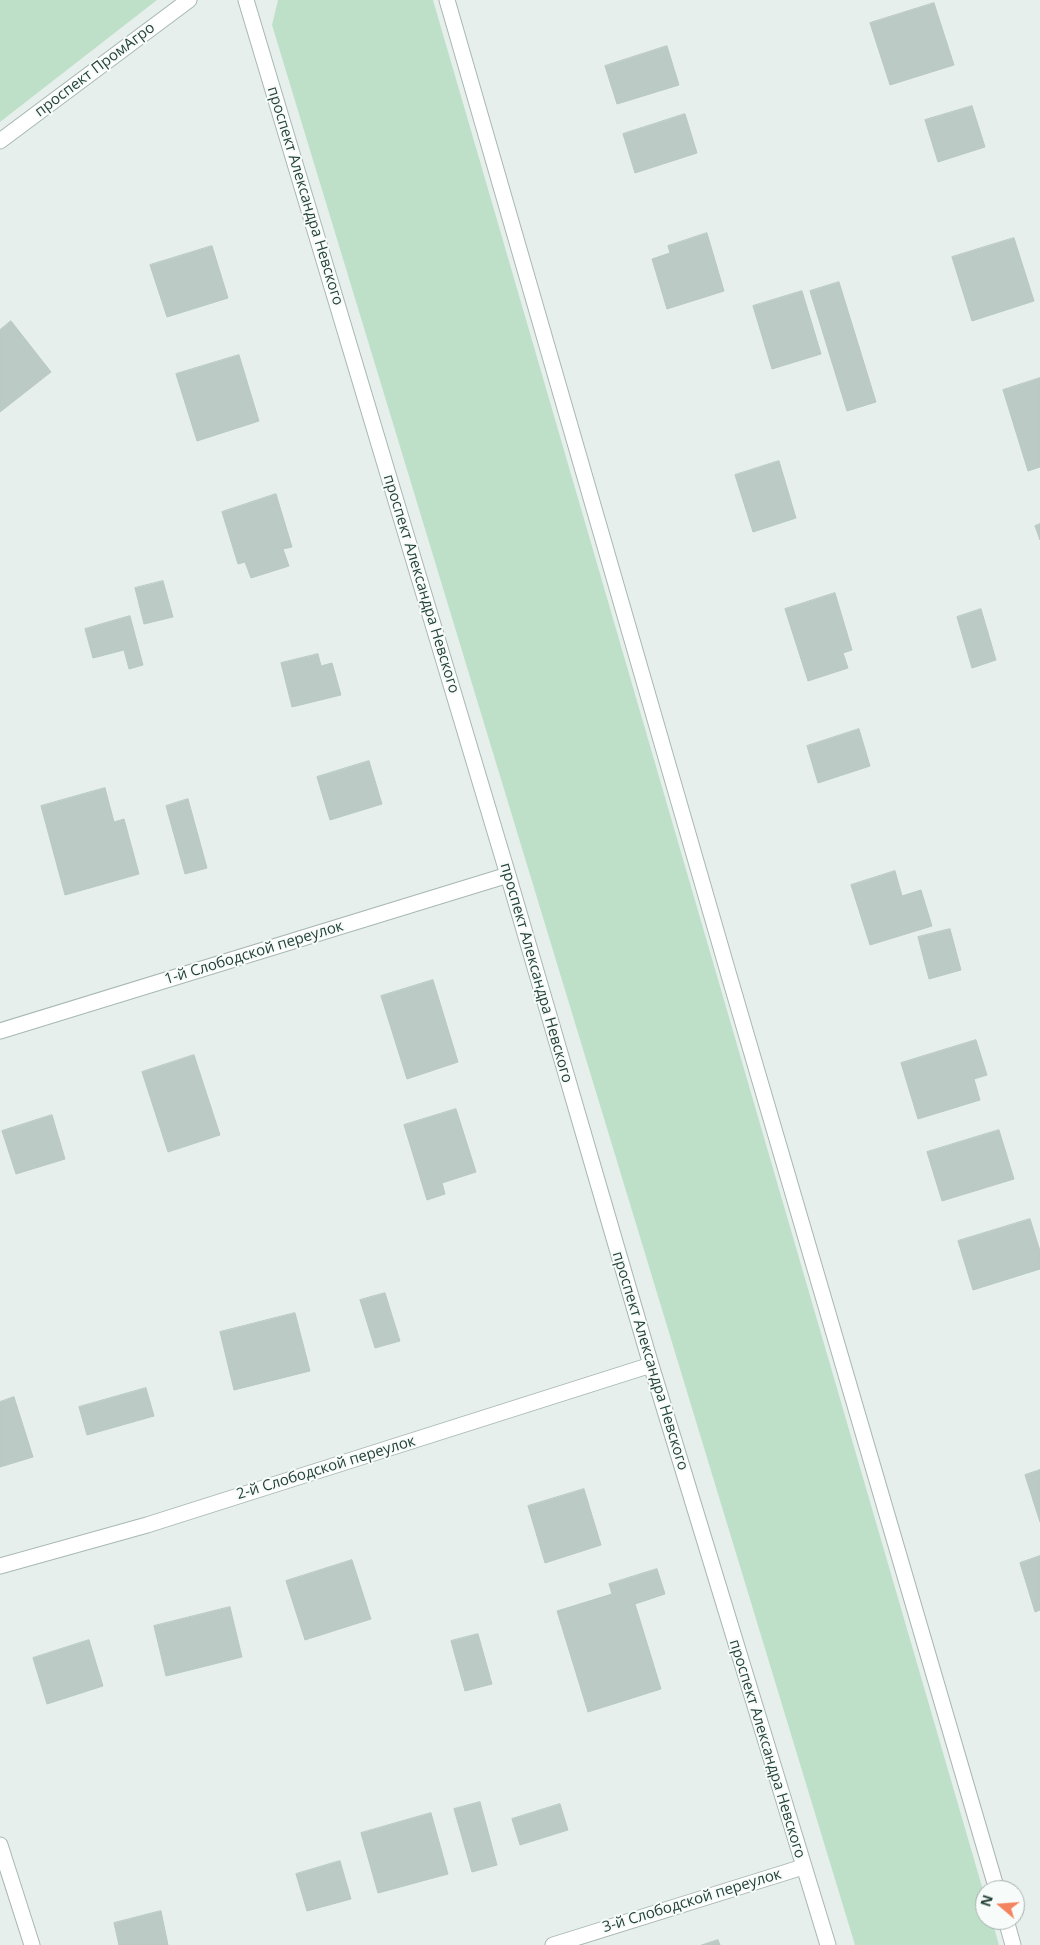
<!DOCTYPE html>
<html>
<head>
<meta charset="utf-8">
<style>
	body { margin:0 }
	#map { position:relative; width:1040px; height:1945px; overflow:hidden; background:#e6efeb; font-family:"Open Sans",sans-serif }
	canvas { display:block }
	.north { position:absolute; left:975px; top:1880px; width:50px; height:50px; box-sizing:border-box; background:#f7fbf9; border:1px solid #a3b1ad; border-radius:50%; rotate:288deg; font-size:14px; font-weight:700; line-height:20px; text-align:center; color:#24423a }
	.north::after { content:''; display:block; margin:auto; width:18px; height:22px; background:#f4845f; clip-path:polygon(50% 0,100% 100%,50% 72%,0 100%) }
</style>
</head>
<body>
<div id="map">
<canvas width="1040" height="1945"></canvas>
<div class="north">N</div>
</div>
<script>
const g = document.querySelector('canvas').getContext('2d');
g.lineJoin = 'round';
function fillPath(path, color) { g.fillStyle = color; g.fill(path, 'evenodd'); }
function trace(path, color, width, dash) { g.strokeStyle = color; g.lineWidth = width; g.lineCap = dash ? 'butt' : 'round'; g.setLineDash(dash || []); g.stroke(path); }
function write(font, color, halo, rows, align = 'center') {
  g.font = font + ' "Open Sans",sans-serif'; g.lineWidth = 4; g.setLineDash([]); g.textBaseline = 'middle'; g.strokeStyle = halo; g.fillStyle = color; for (const [text, x, y, turn = 0] of rows) {
    g.save(); g.translate(x, y); g.rotate((+turn || 0) * Math.PI / 180); g.textAlign = isNaN(turn) ? turn : align; if (halo) g.strokeText(text, 0, 0); g.fillText(text, 0, 0); g.restore();
  }
}
const green = new Path2D(`
	M0,0h157l-157,122z
	M278,0h155l552,1897v23h7l7,25h-144l-583,-1920z`);
const building = new Path2D(`
	M934,3l20,62 -64,20 -20,-62z
	M667,46l12,39 -62,19 -12,-38z
	M972,106l13,41 -47,15 -13,-42z
	M685,114l12,39 -62,20 -12,-39z
	M707,233l17,58 -57,18 -15,-50 18,-6 -2,-7z
	M1014,238l20,63 -62,20 -20,-64z
	M212,246l16,52 -61,19 -17,-52z
	M839,282l37,120 -29,9 -37,-120z
	M802,291l19,63 -49,15 -19,-63z
	M11,321l40,51 -51,40v-82z
	M239,355l20,66 -62,20 -21,-67z
	M1040,378v89l-12,4 -25,-81z
	M779,461l17,57 -43,14 -18,-57z
	M276,494l16,53 -9,2 6,17 -38,12 -6,-16 -7,2 -16,-52z
	M1040,524v16l-5,-14z
	M163,581l10,36 -29,7 -9,-36z
	M835,593l17,57 -9,3 5,15 -40,13 -23,-72z
	M981,609l15,51 -24,8 -15,-51z
	M130,616l13,49 -14,4 -5,-19 -31,8 -8,-29z
	M318,654l3,12 11,-3 9,32 -49,12 -11,-44z
	M859,729l11,37 -52,17 -11,-37z
	M369,761l13,43 -52,16 -13,-43z
	M105,788l9,34 10,-3 15,55 -74,21 -24,-89z
	M188,799l19,69 -22,6 -19,-68z
	M895,871l7,25 19,-6 11,36 -62,19 -19,-60z
	M950,929l11,41 -32,9 -11,-42z
	M433,980l25,82 -51,17 -26,-83z
	M976,1040l11,35 -13,4 6,21 -62,19 -17,-56z
	M194,1055l26,80 -52,17 -26,-80z
	M456,1109l20,63 -34,11 3,11 -18,6 -23,-75z
	M52,1115l13,44 -49,15 -14,-43z
	M999,1130l15,49 -72,22 -15,-49z
	M1030,1219l10,32v18l-67,21 -15,-49z
	M385,1293l15,48 -25,7 -15,-48z
	M295,1313l15,58 -76,19 -14,-58z
	M146,1388l8,28 -67,19 -8,-28z
	M14,1397l19,60 -33,10v-65z
	M1040,1470v52l-15,-47z
	M584,1489l17,56 -56,18 -17,-57z
	M1040,1556v54l-5,2 -15,-49z
	M352,1560l19,59 -66,21 -19,-59z
	M657,1569l8,25 -30,10 26,85 -73,23 -31,-101 55,-17 -3,-10z
	M230,1607l12,50 -76,19 -12,-50z
	M478,1634l14,50 -27,7 -14,-50z
	M89,1640l14,46 -56,18 -14,-46z
	M480,1802l17,63 -25,7 -18,-63z
	M560,1804l8,26 -48,15 -8,-26z
	M431,1813l17,61 -70,19 -17,-60z
	M340,1861l11,38 -44,12 -11,-37z
	M161,1911l7,34h-49l-5,-22z
	M718,1940l2,5h-18z`);
const street = new Path2D(`
	M246,0l262,875 143,490 177,580
	M447,0l281,972 269,918
	M0,141l189,-141
	M0,1031l508,-156
	M0,1566l147,-41 504,-160
	M0,1845l32,100
	M1006,1920l7,25
	M553,1945l250,-78`);
const streetNames = [
	["проспект ПромАгро",95,70,-37],
	["проспект Александра Невского",305,196,73],
	["проспект Александра Невского",421,584,73],
	["1-й Слободской переулок",254,953,-17],
	["проспект Александра Невского",536,973,74],
	["проспект Александра Невского",650,1361,73],
	["2-й Слободской переулок",326,1468,-17],
	["проспект Александра Невского",767,1749,73],
	["3-й Слободской переулок",692,1901,-17]
];
fillPath(green, '#bfe0c8');
fillPath(building, '#bbcac4');
trace(building, '#b8c9c2', 1);
trace(street, '#a8b8b2', 17);
trace(street, '#fff', 15);
write('15px', '#24423a', '#f7fbf9', streetNames);
</script>
</body>
</html>
